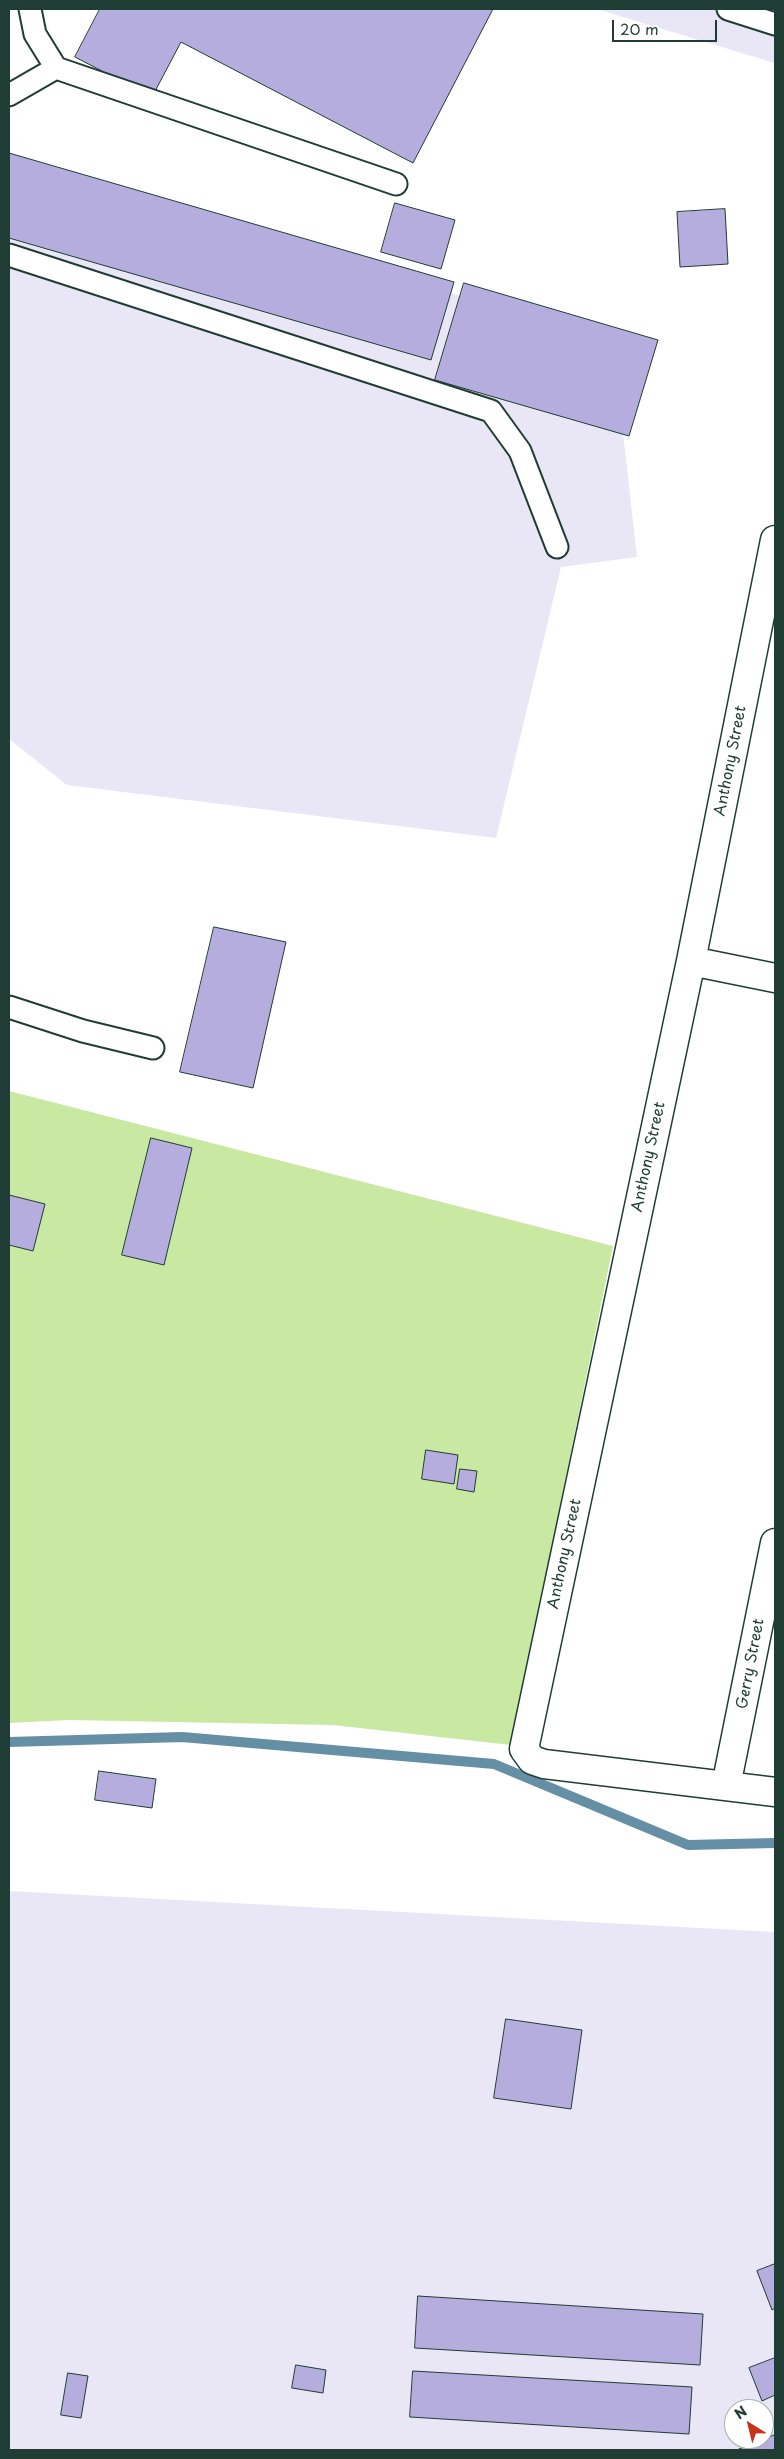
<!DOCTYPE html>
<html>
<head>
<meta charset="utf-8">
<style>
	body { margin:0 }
	#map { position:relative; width:784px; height:2459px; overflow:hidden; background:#fff; font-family:"Playpen Sans",sans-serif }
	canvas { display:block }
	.frame { position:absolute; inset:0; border:10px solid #1f3d34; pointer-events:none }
	.north { position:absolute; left:724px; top:2399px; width:50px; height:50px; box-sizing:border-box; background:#fff; border:1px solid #a5b1ae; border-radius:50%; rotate:324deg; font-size:14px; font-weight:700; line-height:20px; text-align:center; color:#1f3d34 }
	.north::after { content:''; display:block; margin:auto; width:18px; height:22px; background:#c8321e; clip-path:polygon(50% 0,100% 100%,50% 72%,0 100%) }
	.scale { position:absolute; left:612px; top:20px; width:105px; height:22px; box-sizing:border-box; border:2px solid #1f3d34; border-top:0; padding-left:6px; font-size:15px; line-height:18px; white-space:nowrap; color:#1f3d34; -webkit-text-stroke:4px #fff; paint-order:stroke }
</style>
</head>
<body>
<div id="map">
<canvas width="784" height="2459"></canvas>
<div class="frame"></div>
<div class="north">N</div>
<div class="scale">20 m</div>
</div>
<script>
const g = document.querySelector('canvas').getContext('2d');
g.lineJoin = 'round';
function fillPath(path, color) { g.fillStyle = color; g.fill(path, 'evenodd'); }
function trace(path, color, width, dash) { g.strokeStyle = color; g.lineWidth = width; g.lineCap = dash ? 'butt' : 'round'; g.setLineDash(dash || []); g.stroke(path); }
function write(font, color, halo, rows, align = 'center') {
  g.font = font + ' "Playpen Sans",sans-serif'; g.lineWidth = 4; g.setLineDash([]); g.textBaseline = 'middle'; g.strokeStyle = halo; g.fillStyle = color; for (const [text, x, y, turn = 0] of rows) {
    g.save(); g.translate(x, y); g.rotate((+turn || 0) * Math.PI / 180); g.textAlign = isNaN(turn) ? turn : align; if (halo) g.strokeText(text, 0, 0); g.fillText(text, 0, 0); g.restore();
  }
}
const built = new Path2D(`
	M597,9h178v54l-116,-35z
	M9,175l603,161 25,221 -76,10 -65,271 -429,-53 -58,-46z
	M9,1891l766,41v518h-766zM734,2409h30v30h-30z`);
const green = new Path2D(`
	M9,1091l604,155 -102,499 -178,-20 -265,-5 -59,3z`);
const stream = new Path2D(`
	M9,1742l173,-5 312,27 194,81 87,-2`);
const building = new Path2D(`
	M100,9h393l-80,154 -232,-121 -29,55 -77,-40z
	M9,153l445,129 -23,78 -422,-122z
	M395,203l60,17 -14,49 -60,-17z
	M725,209l3,55 -48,3 -3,-55z
	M464,283l194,57 -29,96 -194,-56z
	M214,927l72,15 -33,146 -73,-16z
	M151,1138l41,10 -28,117 -42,-10z
	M9,1195l36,9 -12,47 -24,-6z
	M426,1450l32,5 -4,29 -32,-5z
	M460,1469l17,2 -3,21 -17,-3z
	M99,1771l57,8 -4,29 -57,-8z
	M506,2019l76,11 -11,79 -77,-11z
	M775,2264v44l-3,2 -15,-39z
	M418,2296l285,18 -3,51 -285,-17z
	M775,2358v37l-13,6 -13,-33z
	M296,2365l30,5 -3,23 -31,-5z
	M413,2371l279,16 -3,47 -279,-17z
	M68,2373l20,3 -7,42 -20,-3z
	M775,2435v15h-38z`);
const service = new Path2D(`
	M30,9l5,25 21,34 340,116
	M728,9l47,15
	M9,95l47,-27
	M9,255l482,156 29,40 37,96
	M9,1007l74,24 70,17`);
const minor = new Path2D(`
	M775,540l-84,421 -167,788 8,11 12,4 231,28
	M691,961l84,17
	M726,1786l49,-243`);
const streetNames = [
	["Anthony Street",731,761,-79],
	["Anthony Street",649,1157,-78],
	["Anthony Street",565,1554,-78],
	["Gerry Street",751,1664,-79]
];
fillPath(built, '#e9e6f5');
fillPath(green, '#c9e8a1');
trace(stream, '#658fa5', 10);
fillPath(building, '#b6addf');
trace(building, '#1f3d34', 1);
trace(service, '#1f3d34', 25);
trace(minor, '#1f3d34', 31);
trace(service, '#fff', 21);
trace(minor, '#fff', 28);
write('15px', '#1f3d34', '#fff', streetNames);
</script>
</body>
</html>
